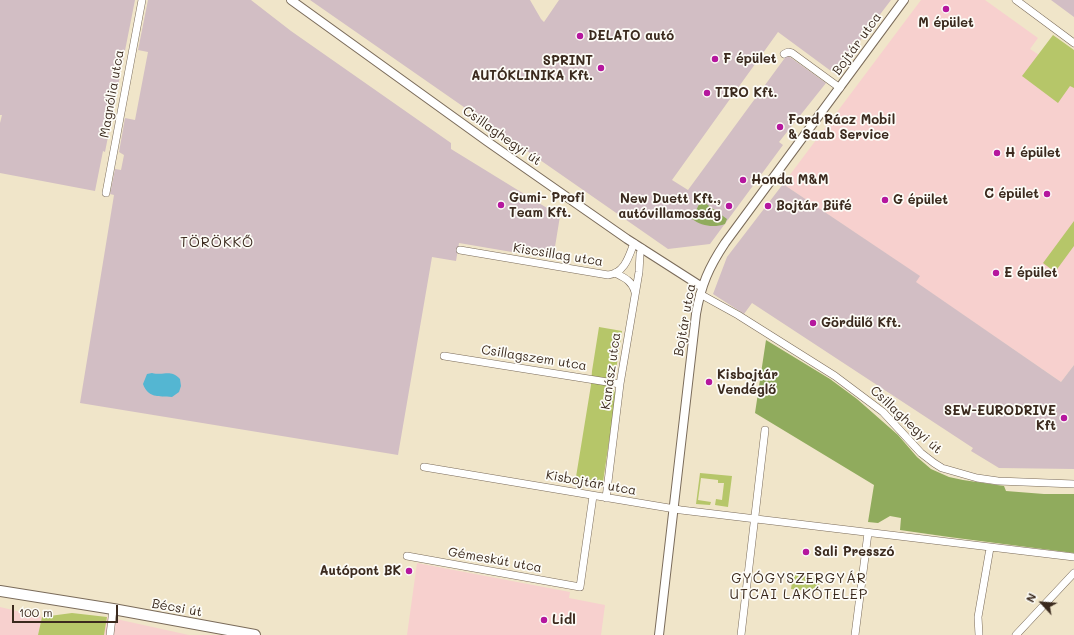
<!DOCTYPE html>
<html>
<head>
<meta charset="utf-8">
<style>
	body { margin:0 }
	#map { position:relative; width:1074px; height:635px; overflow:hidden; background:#f0e5c9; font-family:Mali,sans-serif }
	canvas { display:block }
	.north { position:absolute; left:1022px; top:583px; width:40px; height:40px; -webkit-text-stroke:3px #fdfcf7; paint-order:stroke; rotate:296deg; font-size:11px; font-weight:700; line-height:16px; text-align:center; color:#3b2a1e }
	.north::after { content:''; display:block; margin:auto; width:14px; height:18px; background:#3b2a1e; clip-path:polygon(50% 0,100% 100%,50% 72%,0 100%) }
	.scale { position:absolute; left:12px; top:605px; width:106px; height:18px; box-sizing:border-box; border:2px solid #3b2a1e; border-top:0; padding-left:5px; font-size:12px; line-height:14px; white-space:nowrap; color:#3b2a1e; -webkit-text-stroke:3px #fdfcf7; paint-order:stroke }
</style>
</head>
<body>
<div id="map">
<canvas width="1074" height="635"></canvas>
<div class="north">N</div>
<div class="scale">100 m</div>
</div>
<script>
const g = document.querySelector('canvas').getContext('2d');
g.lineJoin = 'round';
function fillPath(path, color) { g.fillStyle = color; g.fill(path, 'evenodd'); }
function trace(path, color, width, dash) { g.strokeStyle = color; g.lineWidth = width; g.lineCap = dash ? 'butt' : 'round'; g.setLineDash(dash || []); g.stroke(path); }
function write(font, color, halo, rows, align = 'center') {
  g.font = font + ' Mali,sans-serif'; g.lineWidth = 3.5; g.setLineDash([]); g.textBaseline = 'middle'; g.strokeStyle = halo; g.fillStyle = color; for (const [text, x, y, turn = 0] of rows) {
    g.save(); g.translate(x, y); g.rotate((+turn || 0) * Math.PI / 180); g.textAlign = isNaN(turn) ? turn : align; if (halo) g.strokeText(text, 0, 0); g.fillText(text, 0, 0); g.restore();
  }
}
const built = new Path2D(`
	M921,0h64l53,38 -8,11 9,6 35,10v300l-13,17 -146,-100 4,-6 -136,-92z
	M417,563l153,29 -1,6 36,7 -4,30h-194z
	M0,607l42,10 -4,18h-38z
	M107,617l82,18h-85z`);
const industrial = new Path2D(`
	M0,0h135l-30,152 -2,-1 -8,40 -95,-18v-50l2,-8h-2z
	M148,0h103l40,31 160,112v6l109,67 -7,43 -94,-16 -3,18 -24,-4 -34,198 -318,-52 34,-208 -4,-1 5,-25 6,1 3,-15 -5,-3 6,-34 10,2 13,-68 -10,-2z
	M310,0h220l11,19 3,3 15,-22h332l-56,74 -57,-42 -106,148 16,10 99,-135 39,28 -47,59 4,3 -73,99 -42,5z
	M1051,0h23v17z
	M783,184l137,92 -4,6 145,100 13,-17v104l-75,-1 -28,-17 2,-3 -221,-145 -8,11 -31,-20 14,-37z`);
const green = new Path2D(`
	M1053,35l21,15v38l-4,-2 -12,17 -36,-27z
	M1074,221v25l-19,26 -12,-9z
	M599,327l23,4 -9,58 3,5 -13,88 -4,6 -3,1 -21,-6 16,-98 1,-14z
	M700,473l32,3 -4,31 -13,-2 1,-6 6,1 2,-17h-6v-3l-17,-2 -3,22 13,2 -1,3 -14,-1z
	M793,575l27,3 -2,14 -27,-3z
	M72,613l35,4 -3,18h-66l4,-18z`);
const forest = new Path2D(`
	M701,200l26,19 -2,5c-11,4 -24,2 -33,-5z
	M766,340l64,39 27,20 41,36 19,22 14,12 18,8 14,3 41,6 2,5 38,3h30v59l-125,-16 -49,-7 1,-12 -11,-2 -12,7 -10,-1 6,-37 -119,-72z`);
const water = new Path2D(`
	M152,373c13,3 18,-4 28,6l1,7 -2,6 -7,5c-14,-1 -24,1 -29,-13l4,-10z`);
const minor = new Path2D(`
	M1016,0l58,43
	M784,54l4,-2 4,1 48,35
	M106,193l36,-193
	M460,250l148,25c17,-2 21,-19 26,-32
	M615,273c10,5 17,8 20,19
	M700,294l38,21 97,61 48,36 38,41 13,10 8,5 35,10 21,3 76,3
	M444,356l176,28
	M424,467l257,43 393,47
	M606,498l14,-114 19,-112 1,-18 2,-6
	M407,556l173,31 13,-91
	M110,635l3,-26
	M741,635l24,-205
	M855,635l13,-102
	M979,635l-1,-18 12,-69
	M1016,635l58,-62`);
const tertiary = new Path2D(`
	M291,0l197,142 139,97 75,48
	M659,635l37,-321c5,-29 13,-47 29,-71l179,-243`);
const primary = new Path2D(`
	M0,591l113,18 142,26`);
const markers = [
	[946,9,4,"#b5179e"],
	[580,36,4,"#b5179e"],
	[715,59,4,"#b5179e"],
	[601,68,4,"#b5179e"],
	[707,93,4,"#b5179e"],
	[780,127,4,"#b5179e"],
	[997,153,4,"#b5179e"],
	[743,180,4,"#b5179e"],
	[1047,194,4,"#b5179e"],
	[885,200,4,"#b5179e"],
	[501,205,4,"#b5179e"],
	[729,206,4,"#b5179e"],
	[768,206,4,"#b5179e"],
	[996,273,4,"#b5179e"],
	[813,323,4,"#b5179e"],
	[709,382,4,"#b5179e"],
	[1064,418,4,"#b5179e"],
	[806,552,4,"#b5179e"],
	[409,571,4,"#b5179e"],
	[544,620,4,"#b5179e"]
];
const poiNames = [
	["M épület",946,23,"center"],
	["DELATO autó",588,36],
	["F épület",723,59],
	["SPRINT",593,61,"right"],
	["AUTÓKLINIKA Kft.",593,76,"right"],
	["TIRO Kft.",715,93],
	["Ford Rácz Mobil",788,120],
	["& Saab Service",788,135],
	["H épület",1005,153],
	["Honda M&M",751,180],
	["C épület",1039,194,"right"],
	["Gumi- Profi",509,198],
	["Team Kft.",509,213],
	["New Duett Kft.,",721,199,"right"],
	["autóvillamosság",721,214,"right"],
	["G épület",893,200],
	["Bojtár Büfé",776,206],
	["E épület",1004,273],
	["Gördülő Kft.",821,323],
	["Kisbojtár",717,375],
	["Vendéglő",717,390],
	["SEW-EURODRIVE",1056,411,"right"],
	["Kft",1056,426,"right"],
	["Sali Presszó",814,552],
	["Autópont BK",401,571,"right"],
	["Lidl",552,620]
];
const streetNames = [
	["Bojtár utca",857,44,-54],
	["Magnólia utca",112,94,-80],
	["Csillaghegyi út",502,136,35],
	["Kiscsillag utca",558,255,9],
	["Bojtár utca",685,320,-80],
	["Csillagszem utca",534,358,9],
	["Kanász utca",611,371,-82],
	["Csillaghegyi út",906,420,43],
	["Kisbojtár utca",591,483,10],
	["Gémeskút utca",495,560,10],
	["Bécsi út",177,608,10]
];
const neighbourhoodNames = [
	["TÖRÖKKŐ",217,243],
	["GYÓGYSZERGYÁR",799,579],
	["UTCAI LAKÓTELEP",799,595]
];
fillPath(built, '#f7d0ce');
fillPath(industrial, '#d2bec4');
fillPath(green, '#b6c669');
fillPath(forest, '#90ab5d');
fillPath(water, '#54b6d2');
trace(minor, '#7a6b5a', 8);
trace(tertiary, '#7a6b5a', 10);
trace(primary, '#7a6b5a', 12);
trace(minor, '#fff', 7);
trace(tertiary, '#fff', 8);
trace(primary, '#fff', 10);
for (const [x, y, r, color] of markers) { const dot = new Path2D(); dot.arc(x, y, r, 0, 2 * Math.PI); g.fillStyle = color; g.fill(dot); trace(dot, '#fdfcf7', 1.5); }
write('bold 13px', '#3b2a1e', '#fdfcf7', poiNames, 'left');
write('13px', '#3b2a1e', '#fdfcf7', streetNames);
g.letterSpacing = '1px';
write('14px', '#3b2a1e', '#fdfcf7', neighbourhoodNames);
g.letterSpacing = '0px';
</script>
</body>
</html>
